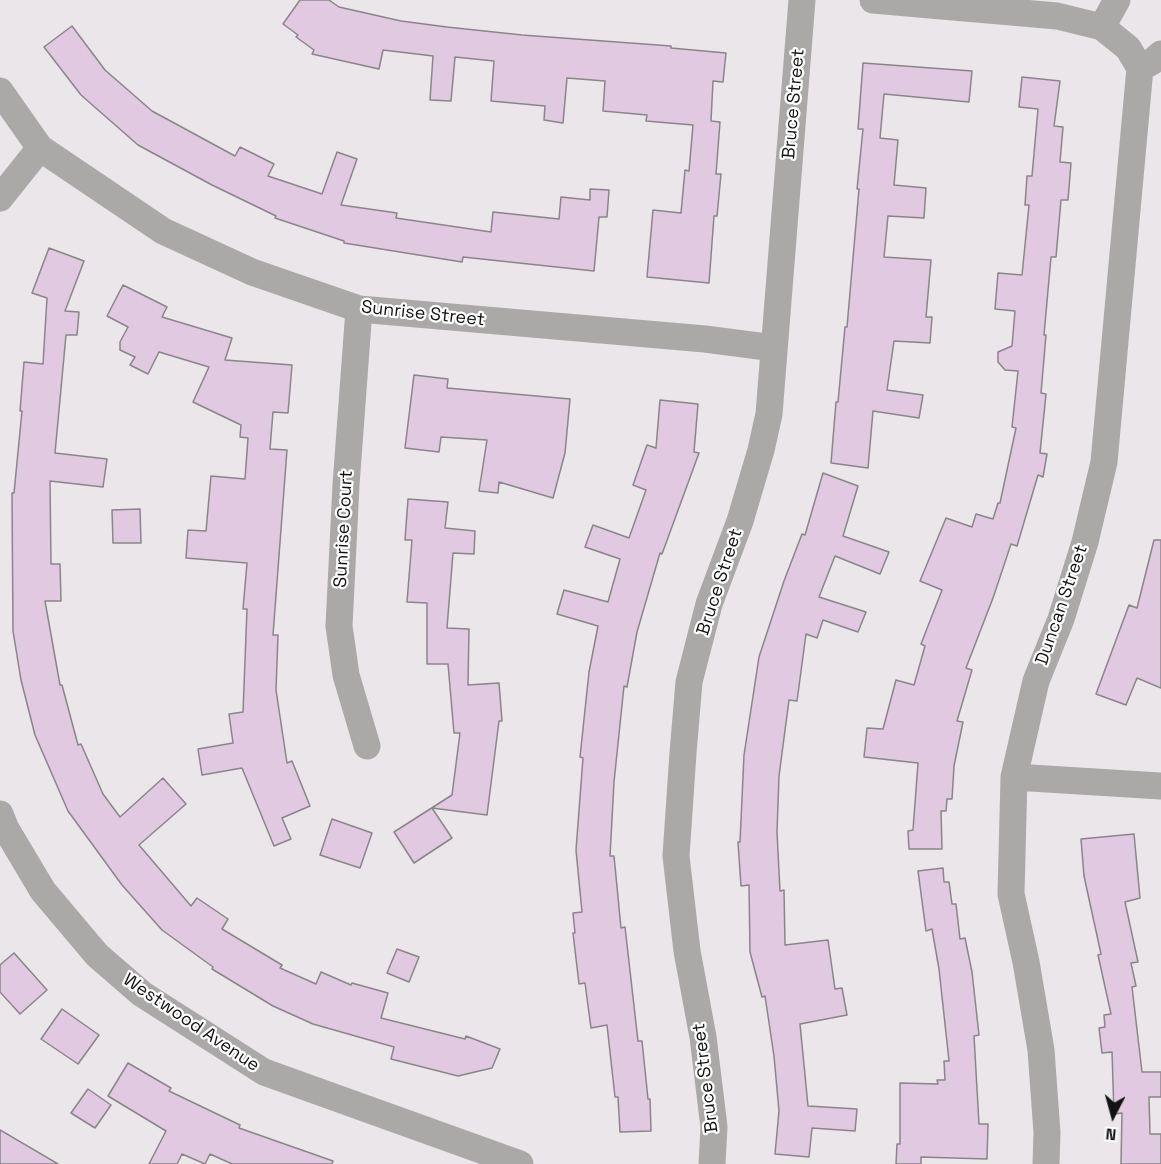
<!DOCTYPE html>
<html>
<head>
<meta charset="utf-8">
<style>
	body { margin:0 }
	#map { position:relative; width:1161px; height:1164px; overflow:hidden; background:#eae6e9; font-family:"Space Grotesk",sans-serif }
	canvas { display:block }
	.north { position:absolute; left:1083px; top:1086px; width:60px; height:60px; -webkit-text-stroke:4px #fff; paint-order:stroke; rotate:186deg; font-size:16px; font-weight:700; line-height:24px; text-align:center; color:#141314 }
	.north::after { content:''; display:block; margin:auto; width:21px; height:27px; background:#141314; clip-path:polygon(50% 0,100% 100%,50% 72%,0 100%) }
</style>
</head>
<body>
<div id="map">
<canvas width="1161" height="1164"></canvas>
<div class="north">N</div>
</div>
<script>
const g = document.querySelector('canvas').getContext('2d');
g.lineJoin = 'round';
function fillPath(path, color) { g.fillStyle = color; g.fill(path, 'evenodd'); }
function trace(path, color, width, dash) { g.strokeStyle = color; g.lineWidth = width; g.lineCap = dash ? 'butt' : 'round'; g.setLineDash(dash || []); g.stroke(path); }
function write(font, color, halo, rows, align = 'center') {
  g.font = font + ' "Space Grotesk",sans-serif'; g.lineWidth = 4.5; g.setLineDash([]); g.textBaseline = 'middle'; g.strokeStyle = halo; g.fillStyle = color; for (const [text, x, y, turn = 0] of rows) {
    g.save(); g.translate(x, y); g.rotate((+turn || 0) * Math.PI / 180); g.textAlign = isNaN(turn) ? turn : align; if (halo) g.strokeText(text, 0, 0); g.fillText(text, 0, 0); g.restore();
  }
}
const building = new Path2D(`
	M300,0h29l10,7 62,14 46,6 75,8 149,11v2l55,5 -3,29 -10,-1 -2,40 9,1 -4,52h5l-4,42h-3l-5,67 -62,-6 6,-67 28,3 4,-43 4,1 4,-46 -47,-4 1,-6 -44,-4 2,-30 -38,-3 -4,45 -19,-3 1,-14 -54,-5 3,-40 -39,-4 -4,44 -21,-1 3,-44 -50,-6 -4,19 -67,-15 2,-4 -18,-13 2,-2 -15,-11z
	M72,26l33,44 47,41 83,45 5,-9 34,17 -6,12 54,18 15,-42 20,7 -16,46 56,8 -1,5 95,14 2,-20 66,7 2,-22 29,3v-11l19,1 -2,27h-8l-5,54 -131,-14 -1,5 -118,-19v-2l-69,-23 1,-2 -64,-31 -74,-40 -57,-50 -37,-48z
	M863,63l109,8 -3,31 -85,-8 -4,44 18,2 -4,45 32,3 -2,30 -36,-2 -4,41 47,3 -5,57h6l-2,26 -36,-2 -7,49 36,5 -4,23 -46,-7 -5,57 -37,-5 5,-61h2l7,-75h2l12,-138h-2l6,-60h-5z
	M1022,77l38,4 -6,45 9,1 -3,35 11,1 -3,37h-7l-5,57h-5l-7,78h2l-5,58 5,1 -6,59 7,1 -4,23 -5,-2 -21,71 -6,-2 -18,54 -27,70 6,2 -15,51 6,1 -9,44 -2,33h-5l-1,12h-5l1,38h-33l-1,-18 5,-1 5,-67 -54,-6 3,-29 16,1 13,-49 18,5 11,-39 -4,-2 21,-54 -22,-9 26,-63 26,9 4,-13 17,5 5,-16h2l16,-75 -4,-1 6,-56 -13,-1 -7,-8v-10l14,-6 3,-35 -20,-2 3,-36 24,2 7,-70h-4l2,-29h5l6,-67 -19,-2z
	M49,248l35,13 -19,50 14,1 -2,23h-11l-11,118 52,6 -4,28 -53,-6 1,83h9l1,37h-16l15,84h2l16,60 3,-1 22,50 17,23 43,-39 23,26 -47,41 52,61 6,-8 31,21 -6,10 60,36 -2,3 36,16 5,-12 30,13 1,-2 36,10 -7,25 84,21 1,-3 34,13 -8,19 -34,8 -67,-17 3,-12 -81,-23 -40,-18 -61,-37 1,-2 -51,-37 -40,-45 -54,-74 -33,-76 -14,-55 -8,-49 -1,-138h2l8,-82h-2l4,-49 19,2 4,-66 -15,-5z
	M123,285l44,22 -5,10 70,21 -7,22 67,5 -4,48 -15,-1 -3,37 17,1 -14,185h5l-2,55 11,73 5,-2 18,45 -28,12 9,21 -17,7 -32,-78 -40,7 -4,-26 35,-6 -4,-29 14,-2 4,-103h-4l4,-46 -61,-5 2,-28 18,1 5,-55 34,3 3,-41 -8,-1 1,-12 -48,-23 16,-35 -50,-15 -11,22 -18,-9 5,-8 -15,-7v-8l8,-15 -21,-11z
	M414,375l34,4 -1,9 123,11 -5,54 -12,45 -54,-16 -1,11 -19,-2 8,-51 -46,-3 -2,15 -34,-4z
	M660,400l38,4 -4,48 5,1 -37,101 -2,-1 -23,79 -10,55 -3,-1 -10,96 -4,74h4l7,72 4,-1 13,114h4l6,58h2l1,32 -31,1 -2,-35h-3l-8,-72 -16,3 -6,-45 -6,1 -6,-51h2l-2,-20 9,-1 -6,-62 7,-92 -3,-1 9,-85 9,-46 -41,-12 7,-24 44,12 12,-43 -35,-12 8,-22 36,13 17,-48 -13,-5 14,-40 9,3z
	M823,473l35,13 -15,50 46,16 -9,22 -45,-18 -16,41 47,15 -8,20 -35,-12 -6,18 -11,-4 -9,67 -8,-1 -10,76 -2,56 3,59 4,-1 1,55 43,-5 7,49 7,-1 5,27 -47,9 8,82 49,3 -2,22 -43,-3 -3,29 -34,-3 4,-43 -5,-55 -9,-60 -3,1 -12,-45 -1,-67 -8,1 -3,-44h2l4,-87 15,-98 25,-76 18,-47 3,1z
	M408,499l40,3 -3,26 30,3 -1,23 -21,-1 -6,75 22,1 -1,56 31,-2 3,38h-3l-12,94 -55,-7 20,30 -38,25 -20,-31 58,-37 8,-62h-6l-6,-69h-21v-61l-20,-1 5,-62h-7z
	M140,509l1,34h-28l-1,-33z
	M1154,540h7v148l-24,-10 -11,27 -30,-11 33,-89 8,3z
	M332,819l40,14 -12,35 -40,-13z
	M1134,834l6,64 -15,4 13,60 -7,1 5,23 -4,1 10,85h19v25h-12l1,37h11v30h-40l1,-51 -8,1 -2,-62 -10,1 -3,-25 6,-1 -1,-12 7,-1 -13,-59 3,-1 -17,-78 -3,-37z
	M943,868l1,14h5l3,22h4l4,35 5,-1 7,34 7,63 -5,1 5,88h9l-1,35 -66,-2v7h-25l1,-20h3v-61l38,1 -1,-4h8l-1,-19h5l-10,-92 -7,-40 -6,2 -8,-60z
	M397,949l22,8 -10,25 -22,-9z
	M14,953l33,37 -27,24 -20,-22v-27z
	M62,1009l37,26 -21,29 -37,-25z
	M128,1063l43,25 -2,3 71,34 -1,3 94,33 -1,3h-100l-22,-10 -5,10 -23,-10 -5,10h-28l17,-33 -58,-35z
	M88,1089l23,16 -16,23 -24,-15z
	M0,1130l58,34h-58z`);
const minor = new Path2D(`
	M873,0l184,16 45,11 26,21 12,20 -36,394 -19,80 -24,77 -25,62 -22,96 -3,117 15,68 15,88 6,83 -1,31
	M1102,27l15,-27
	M1140,68l13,-7 8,-7
	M0,91l40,57 123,83 89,41 107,37 346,30 69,9
	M0,198l40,-50
	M359,309l-13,176 -7,141 7,49 21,71
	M1014,777l147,9
	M0,814l6,15 37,62 54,64 45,39 122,78 256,92
	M712,1164l2,-37 -11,-90 -16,-86 -11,-95 7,-103 6,-71 20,-78 31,-83 21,-71 8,-36 33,-414`);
const streetNames = [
	["Bruce Street",794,104,-85],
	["Sunrise Street",423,314,6],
	["Sunrise Court",344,529,-87],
	["Bruce Street",720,582,-72],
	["Duncan Street",1062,605,-71],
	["Westwood Avenue",191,1023,34],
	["Bruce Street",706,1078,-97]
];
fillPath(building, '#e1c9e1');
trace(building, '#898689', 1.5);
trace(minor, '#aba9a8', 27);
write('18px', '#141314', '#fff', streetNames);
</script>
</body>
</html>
